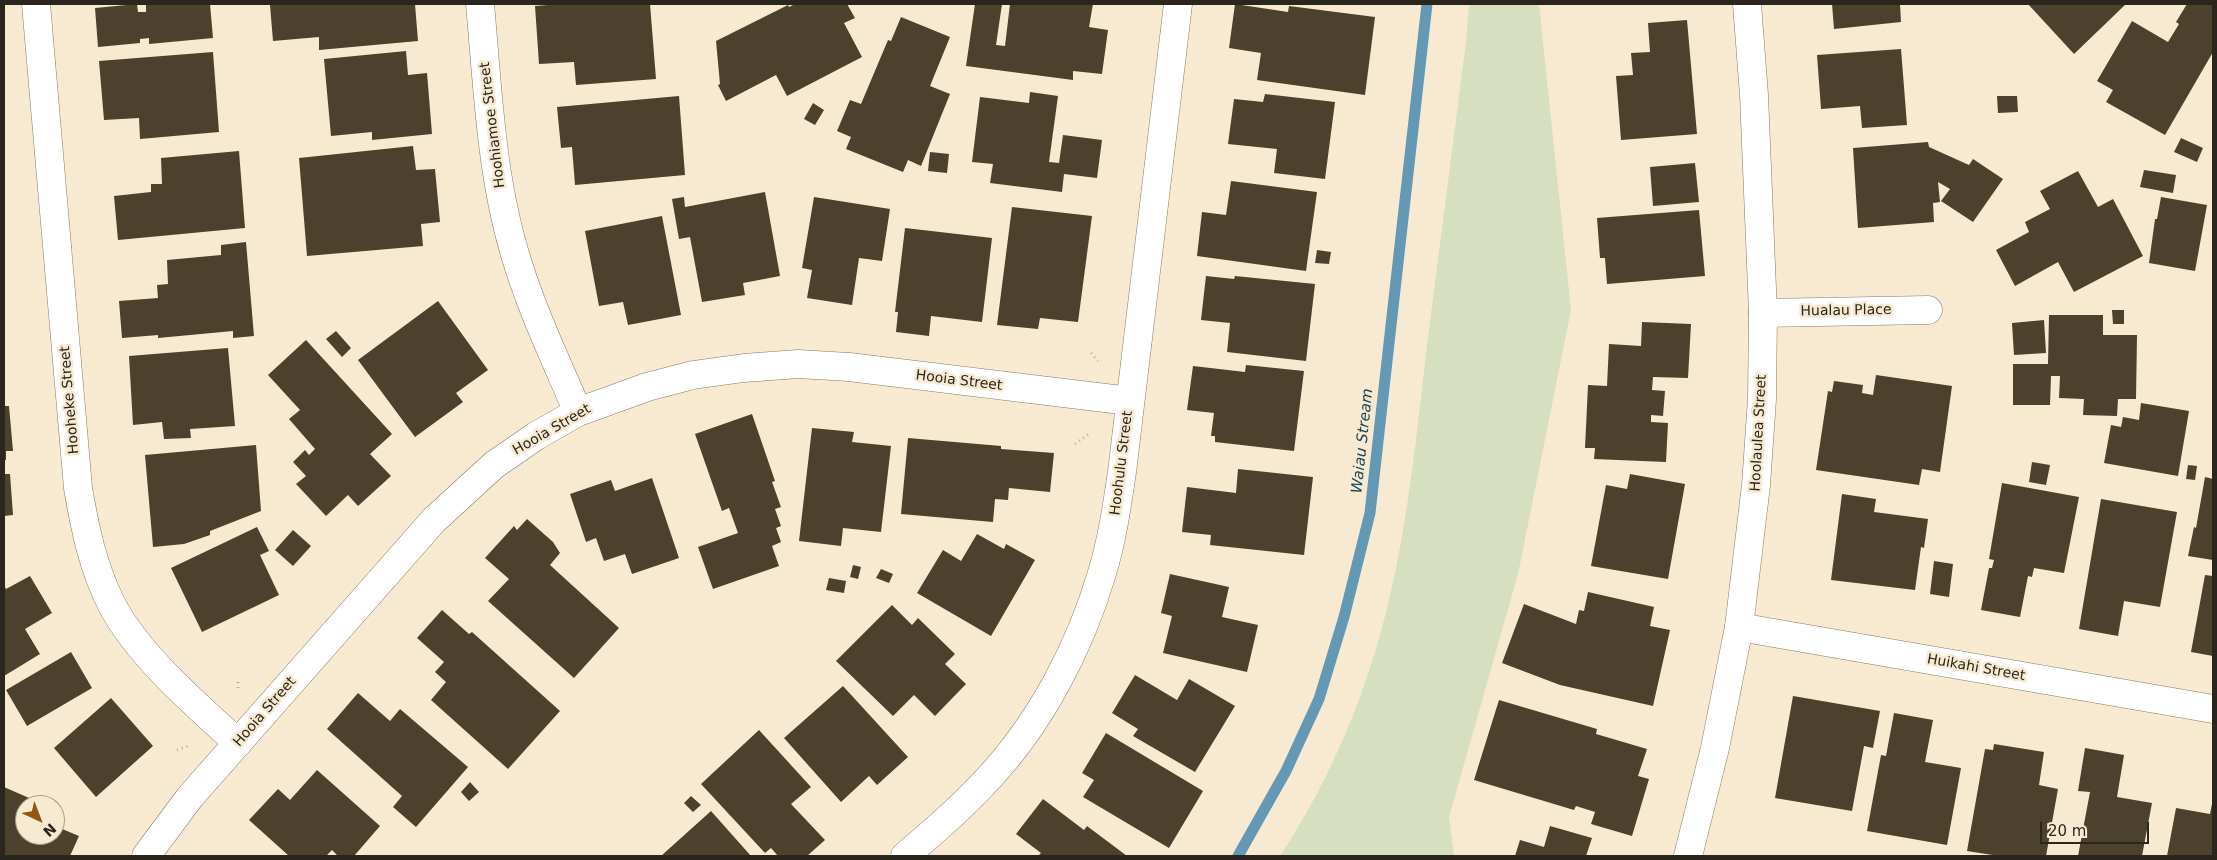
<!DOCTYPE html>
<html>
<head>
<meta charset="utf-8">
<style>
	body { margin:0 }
	#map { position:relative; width:2217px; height:860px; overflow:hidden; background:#f7ead1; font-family:"DejaVu Sans",sans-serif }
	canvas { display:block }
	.frame { position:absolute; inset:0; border:5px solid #2b261d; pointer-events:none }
	.north { position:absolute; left:15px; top:795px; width:50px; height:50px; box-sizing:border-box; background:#f7ead1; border:1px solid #a59c89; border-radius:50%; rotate:137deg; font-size:14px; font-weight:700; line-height:20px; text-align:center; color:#2b261d }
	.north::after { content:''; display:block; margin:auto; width:18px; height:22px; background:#905612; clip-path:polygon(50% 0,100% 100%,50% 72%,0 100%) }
	.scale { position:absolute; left:2040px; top:822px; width:109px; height:22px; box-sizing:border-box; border:2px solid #2b261d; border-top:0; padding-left:6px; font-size:15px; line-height:18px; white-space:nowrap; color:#2b261d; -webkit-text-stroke:4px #f7ead1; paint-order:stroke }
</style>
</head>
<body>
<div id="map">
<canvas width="2217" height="860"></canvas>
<div class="frame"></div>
<div class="north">N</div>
<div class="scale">20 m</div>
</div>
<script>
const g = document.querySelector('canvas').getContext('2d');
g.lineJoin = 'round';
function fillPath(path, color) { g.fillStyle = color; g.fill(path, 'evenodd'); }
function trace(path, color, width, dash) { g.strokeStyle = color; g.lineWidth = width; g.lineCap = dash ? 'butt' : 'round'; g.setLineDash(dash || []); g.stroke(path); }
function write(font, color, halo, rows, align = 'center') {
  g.font = font + ' "DejaVu Sans",sans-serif'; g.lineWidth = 5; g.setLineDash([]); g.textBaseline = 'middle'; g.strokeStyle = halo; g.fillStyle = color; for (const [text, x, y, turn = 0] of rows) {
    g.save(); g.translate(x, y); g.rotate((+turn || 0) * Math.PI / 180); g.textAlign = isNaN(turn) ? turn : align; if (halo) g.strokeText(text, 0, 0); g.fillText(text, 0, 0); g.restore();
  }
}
const green = new Path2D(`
	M1469,4h70l32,306 -53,264 -69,243 5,39h-174c51,-77 88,-166 109,-256 20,-84 28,-170 38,-255 13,-101 26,-202 39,-303z`);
const stream = new Path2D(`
	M1238,856l48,-85 33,-72 25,-82 26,-104 57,-509`);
const building = new Path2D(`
	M137,4l1,8h8v-8h64l3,34 -64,6v-6l-9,1v4l-42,4 -3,-39z
	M275,4h140l3,37 -99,9v-13l-46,4 -3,-36z
	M561,4h89l6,75 -80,6 -2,-23 -35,2 -4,-58z
	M795,4h52l8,14 -11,5 18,34 -75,39 -11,-21 -50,26 -8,-16 2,-1 -4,-43 72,-36 1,2z
	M975,4h27l-6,41 9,1 5,-42h83l-4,23 19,3 -6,44 -29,-3v9l-107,-14z
	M1235,4l53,8 1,-6 86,11 -10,78 -108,-15 4,-27 -32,-5z
	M1832,4h68l1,18 -67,7z
	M2028,4h98l-52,50z
	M2187,4h26v48l-48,83 -59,-33 7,-12 -16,-9 35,-60 36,21 11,-18 -3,-2z
	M901,17l49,20 -20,49 20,8 -29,72 -13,-6 -5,12 -57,-23 5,-12 -14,-6 13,-31 11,4 27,-64 3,1z
	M1687,20l10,114 -76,6 -5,-64 17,-1 -2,-22 19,-1 -2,-29z
	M1901,49l6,76 -45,3 -2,-22 -39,3 -4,-54z
	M406,51l2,24 19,-2 5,61 -60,6v-8l-41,4 -7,-77z
	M213,52l6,80 -79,7 -1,-21 -35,2 -5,-59z
	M1030,92l28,4 -9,66 10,1 4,-28 39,5 -5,38 -33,-4 -2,18 -72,-9 3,-19 -21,-2 8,-65 49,6z
	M1265,94l70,8 -10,77 -51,-6 3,-24 -49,-5 6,-45 29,3z
	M679,96l6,79 -110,10 -3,-38 -11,1 -4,-41z
	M1997,96h20l1,16 -20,1z
	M813,103l11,7 -9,15 -11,-6z
	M2181,138l22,10 -6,14 -23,-10z
	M1928,142l1,5 40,18 4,-6 30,20 -30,43 -32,-21 9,-12 -12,-7 2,20 -7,1 1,19 -76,6 -5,-80z
	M413,146l3,24 19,-1 5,53 -19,2 2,22 -116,10 -8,-98z
	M239,151l6,77 -127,12 -4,-44 37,-4v-8h11l-1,-26z
	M930,152l19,2 -2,19 -19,-2z
	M1695,163l4,39 -46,4 -3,-39z
	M2144,170l32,5 -3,18 -33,-6z
	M2078,171l20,36 15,-8 30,57 -69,36 -16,-30 -43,24 -19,-36 33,-18 -4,-10 25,-13 -10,-18z
	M1231,181l86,11 -11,79 -109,-15 5,-44 24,3z
	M765,192l15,84 -37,7 2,12 -43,7 -12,-65 -11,2 -7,-40 12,-2 1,10z
	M814,197l76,12 -8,52 -23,-3 -7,47 -45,-7 5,-28 -10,-2z
	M2161,197l46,8 -12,66 -46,-8 6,-44h2z
	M1012,207l80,9 -14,106 -38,-4 -2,11 -41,-4z
	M1699,210l6,66 -98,8 -2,-26h-5l-3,-40z
	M662,216l19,99 -53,10 -5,-23 -24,4 -14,-75z
	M905,228l87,10 -10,84 -51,-6 -2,20 -33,-4 2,-20h-3z
	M246,242l8,94 -21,2v-7l-75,7v-3l-36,3 -3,-37 39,-3 -1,-13 11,-1 -1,-24 54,-5v-10z
	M1317,250l14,2 -2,12 -14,-1z
	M1206,276l28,3 1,-3 80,8 -9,77 -79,-9 3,-29 -29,-3z
	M438,301l50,69 -32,23 7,9 -48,35 -57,-77z
	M2112,310h12v14h-11z
	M2049,315h54v20h34l-1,64h-18l-1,17 -34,-1 1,-16 -25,-1 1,-22h-9l-1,29h-37v-41h35z
	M2044,320l2,33 -32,2 -2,-32z
	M1642,322l49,2 -3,54 -35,-1 -1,13 13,1 -2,25 -12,-1v7l17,1 -2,39 -72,-3 1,-11h-10l3,-63 19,1 2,-42 32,2z
	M336,331l15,17 -9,9 -16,-18z
	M306,340l86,94 -22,20 21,22 -33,30 -10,-11 -22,21 -30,-32 10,-8 -13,-14 12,-12 4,5 6,-6 -26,-30 11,-9 -32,-35z
	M228,348l7,78 -45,3 1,9 -27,1 -2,-17 -29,3 -4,-69z
	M1246,365l58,6 -10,80 -79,-9v-6h-4l3,-23 -27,-3 6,-44 52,6z
	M1876,375l76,11 -12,86 -18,-3 -3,16 -103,-15 12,-79 4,1 2,-11 29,4 -1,8 11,2z
	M2141,403l48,8 -11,65 -74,-13 7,-38 10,2 2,-10 16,3z
	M4,406h5l4,45h-7v9h-2z
	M752,414l23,67 -3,1 9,25 -6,2 6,17 -5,2 5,14 -9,4 7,20 -66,23 -15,-42 40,-14 -9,-25 -7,3 -27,-77z
	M812,428l42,4 -2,10 39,4 -10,86 -38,-4 -2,18 -42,-5z
	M908,438l93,8v3l53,4 -4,39 -41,-4 -1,12 -13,-1 -2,23 -92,-8z
	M256,445l5,66 -51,20v4l-26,9 -31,3 -8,-92z
	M2032,462l18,3 -4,20 -17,-3z
	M2188,465l9,1 -2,14 -9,-1z
	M1238,469l75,8 -9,78 -94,-10 1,-10 -29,-3 5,-45 49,6z
	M4,474h6l3,41 -9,1z
	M1630,474l55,10 -17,95 -77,-13 15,-81 21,4z
	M2205,477l8,2v81l-25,-4 6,-29 2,1z
	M652,478l27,80 -47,16 -7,-20 -21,7 -8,-23 -10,4 -16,-48 41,-14 4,11z
	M2002,483l77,14 -15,76 -30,-5 -2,9 -4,-1 -8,41 -39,-7 8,-42h3l2,-8 -5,-1z
	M1842,494l34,5 -2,13 54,7 -4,29 -3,-1 -6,43 -84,-10z
	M2101,499l76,13 -17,95 -36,-6 -6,35 -39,-7z
	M527,519l26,23 7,11 -10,12 69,63 -45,50 -86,-77 21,-22 -24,-21 29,-32 3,4z
	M257,527l12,24 -9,4 19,40 -77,37 -31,-64z
	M293,530l18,16 -18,20 -18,-16z
	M977,534l27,15 2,-5 29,16 -44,76 -74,-43 26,-43 18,11z
	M1934,561l19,3 -4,33 -19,-3z
	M853,565l8,2 -3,12 -8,-2z
	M881,569l12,5 -4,9 -13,-5z
	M1170,574l59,13 -7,30 36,8 -11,47 -84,-19 9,-37 -11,-3z
	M2205,575l8,1v80l-22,-4z
	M30,576l22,37 -27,16 15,25 -36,22v-91l2,4z
	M829,578l17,3 -2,12 -18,-3z
	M1588,592l66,15 -4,19 20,4 -17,76 -93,-21 -58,-22 22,-59 52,20 3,-14 5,1z
	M892,605l20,20 6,-7 37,36 -10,10 21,20 -31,32 -21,-21 -21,21 -57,-55z
	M442,610l27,24 3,-2 88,79 -52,58 -77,-69 15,-18 -11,-10 9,-10 -27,-24z
	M71,652l21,36 -65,38 -21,-36z
	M1135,675l42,25 12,-21 46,27 -40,66 -62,-36 5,-7 -26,-16z
	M843,686l65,71 -31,28 -8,-9 -28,26 -57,-64z
	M358,693l32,28 10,-12 68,58 -52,60 -23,-20 9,-11 -75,-67z
	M1793,696l87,15 -7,37 -9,-2 -12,65 -77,-13z
	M111,698l42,48 -57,51 -42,-49z
	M1499,700l98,29 -1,5 51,15 -9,27 11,3 -17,57 -41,-12 4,-12 -19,-6 -2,4 -100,-30z
	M1894,713l39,7 -8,42 36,6 -14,77 -80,-14 14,-76 5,1z
	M759,730l52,57 -20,17 34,36 -18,16h-29l-7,-8 -6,5 -64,-69z
	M1106,733l97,58 -34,57 -86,-51 11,-17 -12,-7z
	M1994,744l50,8 -5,33 19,4 -12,67h-47l-32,-5 18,-102 8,1z
	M2085,748l39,7 -7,42 35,6 -10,53h-64l12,-64 -12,-1z
	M317,770l63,56 -26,30h-16l-6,-6 -6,6h-37l-40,-36 29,-31 12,11z
	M470,782l9,10 -10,9 -8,-9z
	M4,787l41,18h-20v30h30v-9l24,10 -9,20h-66z
	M691,796l10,9 -8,7 -9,-9z
	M1043,799l41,31 3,-4 40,30h-89l3,-3 -25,-19z
	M2212,804l1,52h-46l9,-48 34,6z
	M711,811l40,45h-90z
	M1550,826l42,12 -6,18h-71l5,-16 24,7z`);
const path = new Path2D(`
	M1091,353l7,8
	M1075,444l15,-11
	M238,688v-8
	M177,750l11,-4`);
const minor = new Path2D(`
	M36,4l42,484c7,41 15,80 34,117 26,50 84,100 126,138
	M480,4c8,87 11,176 38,260 16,51 39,99 60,148
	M1763,313l165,-3
	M1739,627l474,82
	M146,856l44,-59 244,-277 60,-55 42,-29 42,-24 69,-25 46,-12 51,-7 54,-4 51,3 281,34
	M905,856c28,-24 56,-48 81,-75 54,-57 94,-133 116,-208 10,-33 15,-67 20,-101l56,-468`);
const tertiary = new Path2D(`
	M1688,856l27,-108 24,-121 17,-142 6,-86 1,-86 -9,-218 -7,-91`);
const streetNames = [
	["Hoohiamoe Street",493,125,-97],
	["Hualau Place",1846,311,-1],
	["Hooia Street",959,381,7],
	["Hooheke Street",70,400,-95],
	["Hooia Street",552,430,-30],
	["Hoolaulea Street",1759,433,-87],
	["Hoohulu Street",1122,463,-83],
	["Huikahi Street",1976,668,10],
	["Hooia Street",265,712,-49]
];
const waterNames = [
	["Waiau Stream",1363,441,-84]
];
fillPath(green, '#d6dfc0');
trace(stream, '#6499b5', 11);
fillPath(building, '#4c412c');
trace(minor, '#867a63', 29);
trace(tertiary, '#867a63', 29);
trace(path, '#b8ad99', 3, [1, 4]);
trace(minor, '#fff', 28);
trace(tertiary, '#fff', 28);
write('14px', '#2b261d', '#f7ead1', streetNames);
write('italic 15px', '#18455a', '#f7ead1', waterNames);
</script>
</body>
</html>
